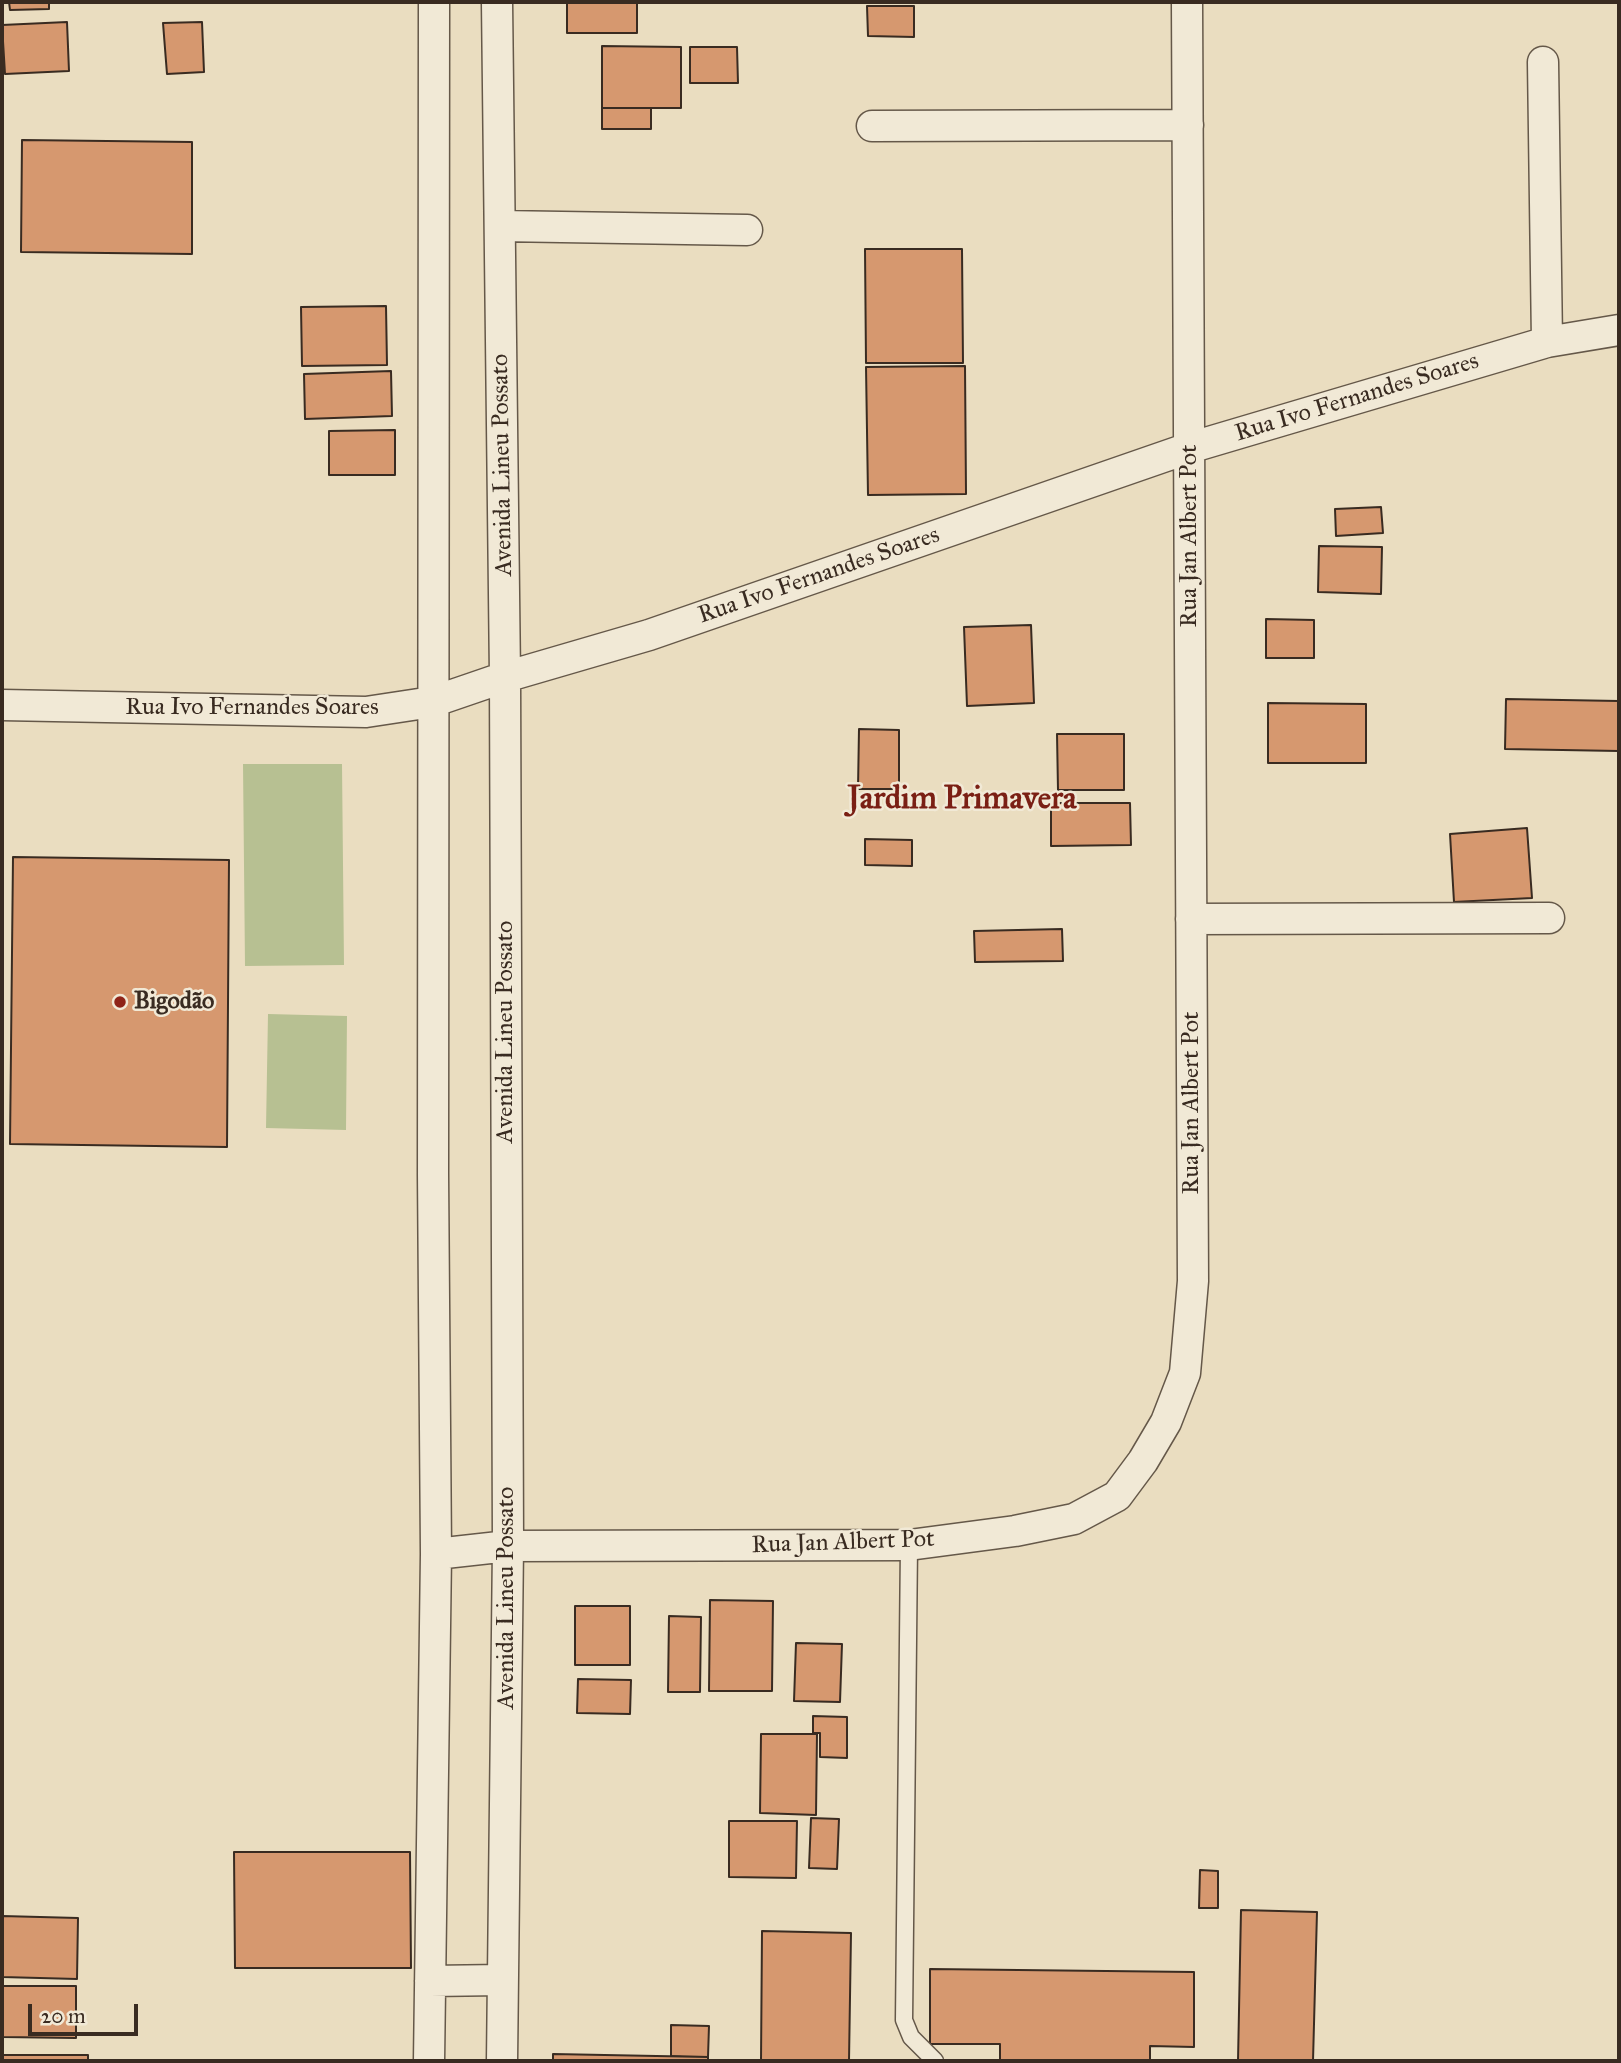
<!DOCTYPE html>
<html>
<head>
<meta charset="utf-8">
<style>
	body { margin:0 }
	#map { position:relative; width:1621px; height:2063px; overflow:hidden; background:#eaddc0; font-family:"IM FELL Great Primer",serif }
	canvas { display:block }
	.frame { position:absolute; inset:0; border:4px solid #392b21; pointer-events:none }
	.scale { position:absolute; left:28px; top:2004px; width:110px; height:32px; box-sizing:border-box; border:4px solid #392b21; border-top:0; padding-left:9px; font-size:21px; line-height:24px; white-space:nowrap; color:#392b21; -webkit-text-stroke:5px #f1e9d6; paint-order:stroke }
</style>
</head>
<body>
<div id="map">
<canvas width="1621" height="2063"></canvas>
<div class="frame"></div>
<div class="scale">20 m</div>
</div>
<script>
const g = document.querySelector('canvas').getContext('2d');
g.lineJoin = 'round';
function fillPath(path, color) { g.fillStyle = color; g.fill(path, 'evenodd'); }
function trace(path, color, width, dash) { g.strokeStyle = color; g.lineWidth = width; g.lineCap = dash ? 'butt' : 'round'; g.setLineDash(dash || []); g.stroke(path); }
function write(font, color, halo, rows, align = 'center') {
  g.font = font + ' "IM FELL Great Primer",serif'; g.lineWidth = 5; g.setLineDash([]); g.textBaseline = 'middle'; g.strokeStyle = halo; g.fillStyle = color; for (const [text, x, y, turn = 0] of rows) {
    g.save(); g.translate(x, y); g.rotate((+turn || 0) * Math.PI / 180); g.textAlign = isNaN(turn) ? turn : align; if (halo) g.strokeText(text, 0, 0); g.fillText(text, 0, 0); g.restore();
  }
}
const green = new Path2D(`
	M243,764h99l2,201 -99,1z
	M268,1014l79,2 -1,114 -80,-2z`);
const building = new Path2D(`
	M9,2h40v7l-39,1z
	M567,2h70v31h-70z
	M867,6h47v31l-46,-1z
	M67,22l2,49 -64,3 -3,-49z
	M202,22l2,50 -37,2 -4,-51z
	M602,46l79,1v61h-79z
	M690,47h47l1,36h-48z
	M602,108h49v21h-49z
	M22,140l170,2v112l-171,-2z
	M865,249h97l1,114h-97z
	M386,306l1,59 -85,1 -1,-59z
	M965,366l1,128 -98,1 -2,-128z
	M391,371l1,45 -87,3 -1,-45z
	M395,430v45h-66v-44z
	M1381,507l2,26 -47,3 -1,-27z
	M1319,546l63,1 -1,47 -63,-2z
	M1266,619l48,1v38h-48z
	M1031,625l3,78 -67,3 -3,-79z
	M1506,699l113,2v50l-114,-2z
	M1268,703l98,1v59h-98z
	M859,729l40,1v59h-41z
	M1057,734h67v56h-66z
	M1051,803h79l1,42 -80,1z
	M1527,828l5,70 -78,4 -4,-68z
	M865,839l47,1v26l-47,-1z
	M13,857l216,3 -2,287 -217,-3z
	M1062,929l1,32 -88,1 -1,-31z
	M710,1600l63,1 -1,90h-63z
	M575,1606h55v59h-55z
	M669,1616l32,1 -1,75h-32z
	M796,1643l46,1 -2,58 -46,-1z
	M578,1679l53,1 -1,34 -53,-1z
	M813,1716l34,1v41l-27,-1v-24h-7z
	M761,1734h56l-1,81 -56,-2z
	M811,1818l28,1 -2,50 -28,-1z
	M729,1821h68l-1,57 -67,-1z
	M234,1852h176l1,116h-176z
	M1200,1870l18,1v37h-19z
	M1241,1910l76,2 -4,149h-75z
	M2,1916l76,2 -1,61 -75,-2z
	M762,1931l89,2 -2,128h-88z
	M930,1969l264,3v75l-44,-1v15h-150v-17h-70z
	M2,1986h74v52l-74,-1z
	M671,2025l38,1 -1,31 -37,-1z
	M553,2054l155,3v4h-155z
	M2,2055h86v6h-86z`);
const service = new Path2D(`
	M909,1545l-5,475 7,17 24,24`);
const minor = new Path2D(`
	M497,2l8,675 3,869 -6,515
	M1543,62l4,280
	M872,126l316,-1
	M500,226l247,4
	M2,705l364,7 66,-10 73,-25 144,-42 540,-187 358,-106 72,-12
	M1191,919l358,-1
	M436,1554l72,-8 401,-1 106,-14 59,-12 43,-23 26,-35 23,-39 19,-49 8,-92 -6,-1279
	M430,1981l72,-1
	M429,2061l7,-507 -3,-381 1,-1171`);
const markers = [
	[120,1002,7,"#8f2418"]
];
const streetNames = [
	["Rua Ivo Fernandes Soares",1357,398,-17],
	["Avenida Lineu Possato",503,465,-91],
	["Rua Jan Albert Pot",1190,536,-90],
	["Rua Ivo Fernandes Soares",819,576,-19],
	["Rua Ivo Fernandes Soares",252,708],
	["Avenida Lineu Possato",506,1032,-90],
	["Rua Jan Albert Pot",1192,1103,-90],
	["Rua Jan Albert Pot",843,1543,-2],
	["Avenida Lineu Possato",507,1598,-90]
];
const poiNames = [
	["Bigodão",134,1002]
];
const districtNames = [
	["Jardim Primavera",962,800]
];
fillPath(green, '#b7c092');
fillPath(building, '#d6986f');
trace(building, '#392b21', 2);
trace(service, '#655849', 19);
trace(minor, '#655849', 33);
trace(service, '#f1e9d6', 16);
trace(minor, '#f1e9d6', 30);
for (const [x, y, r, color] of markers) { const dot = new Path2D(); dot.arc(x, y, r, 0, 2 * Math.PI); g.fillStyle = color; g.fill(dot); trace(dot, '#f1e9d6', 2.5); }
write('24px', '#392b21', '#f1e9d6', streetNames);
write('bold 24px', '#392b21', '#f1e9d6', poiNames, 'left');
write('bold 32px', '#7a1f14', '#f1e9d6', districtNames);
</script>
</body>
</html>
